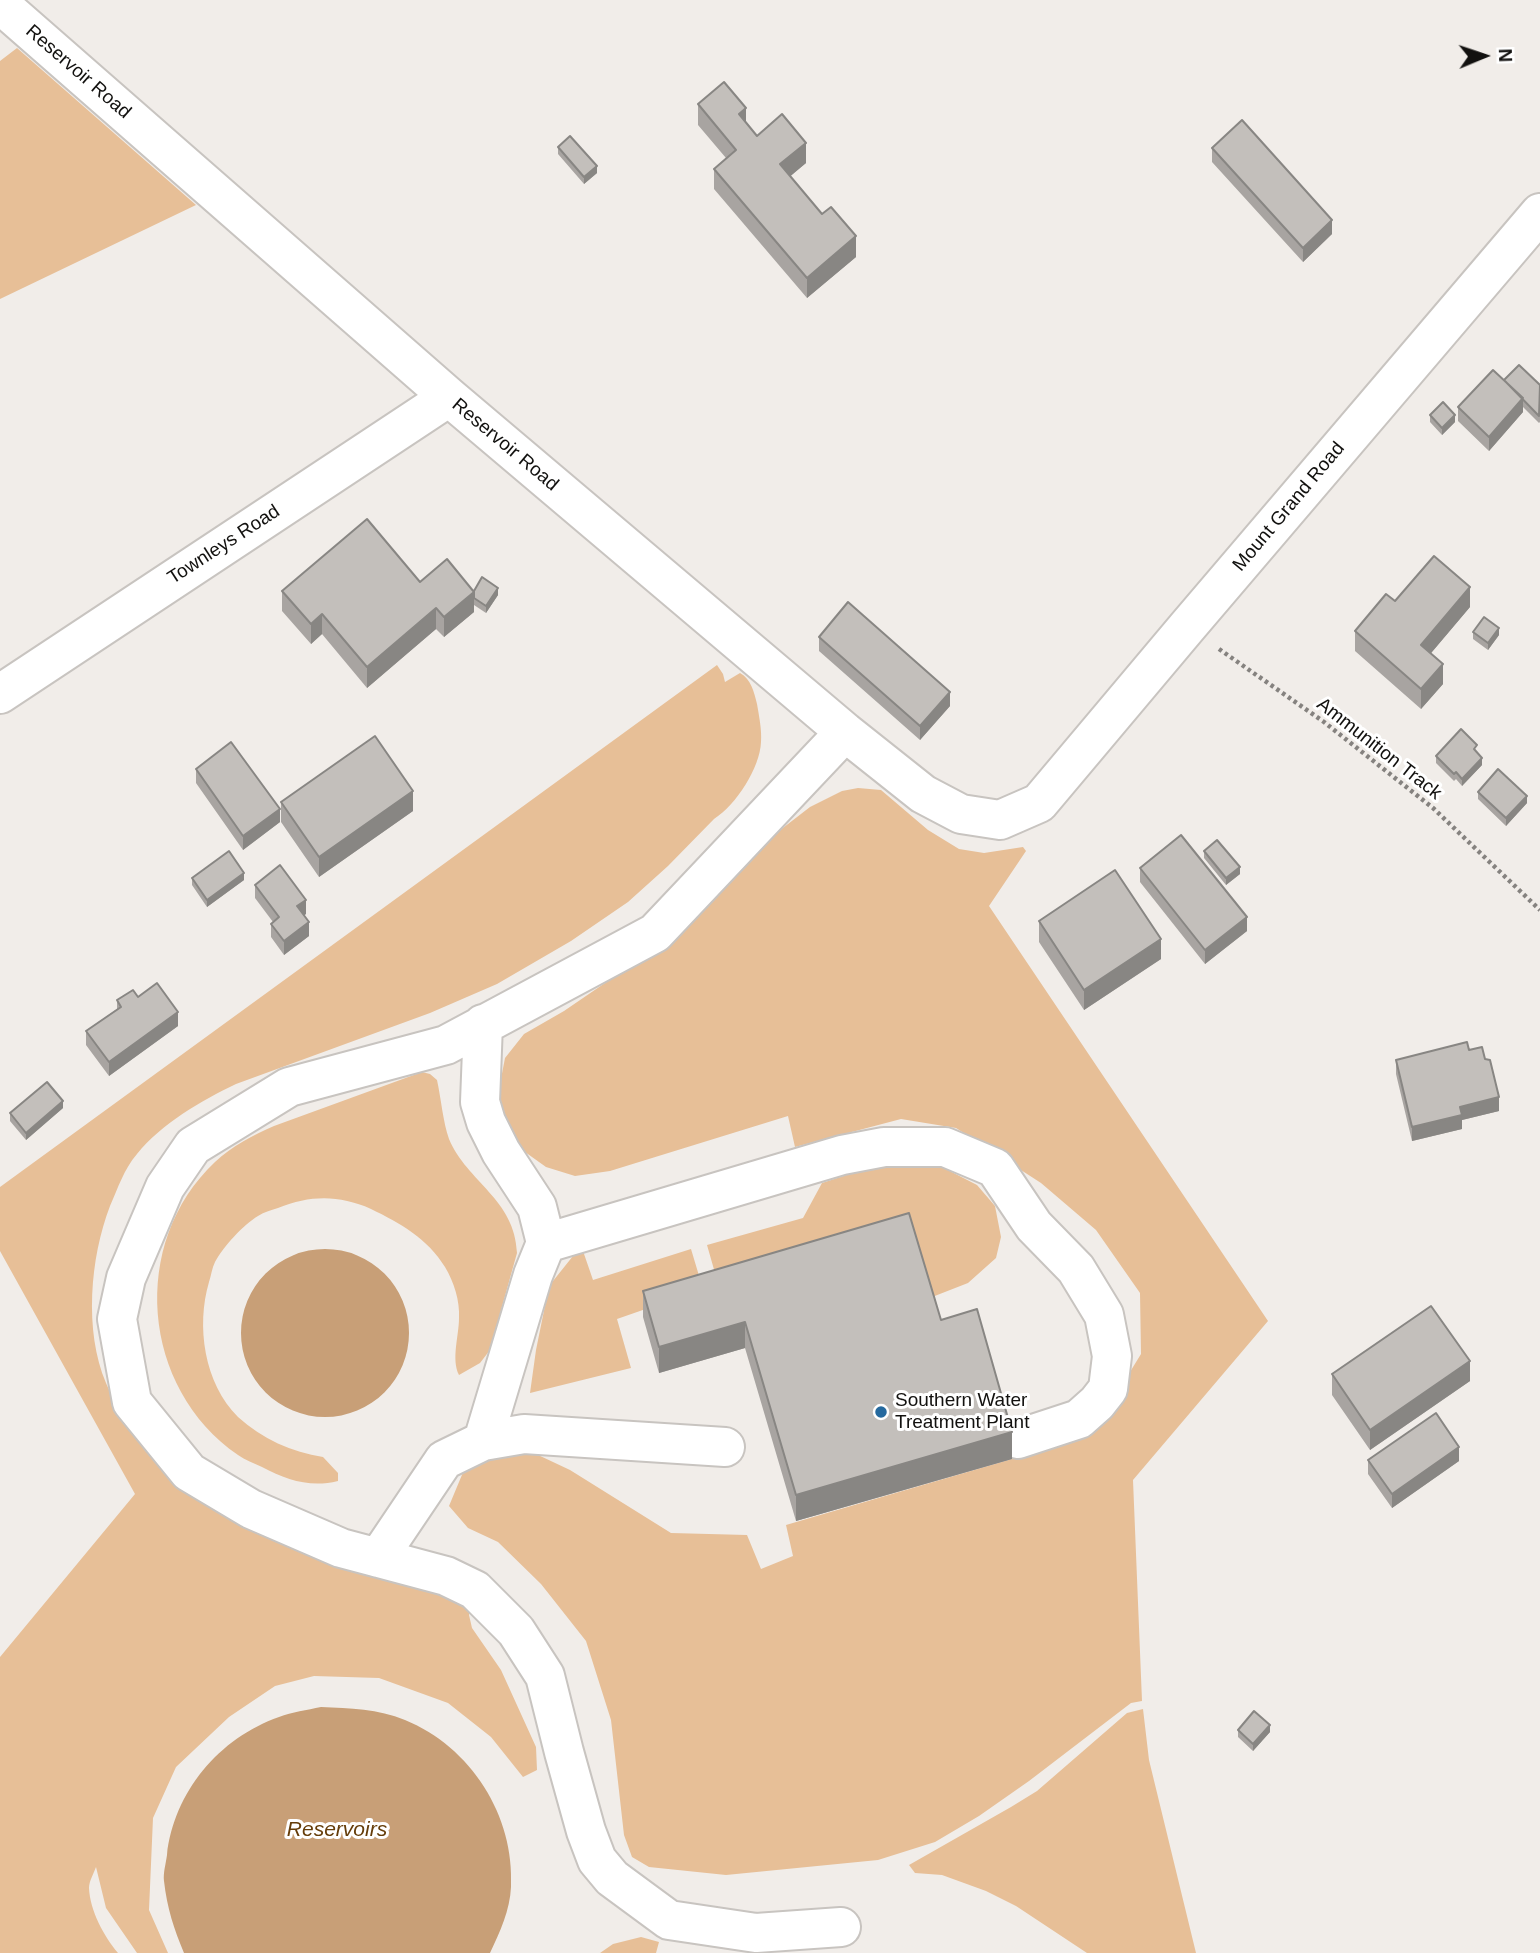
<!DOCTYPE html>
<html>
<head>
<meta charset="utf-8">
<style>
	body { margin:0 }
	#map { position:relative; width:1540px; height:1953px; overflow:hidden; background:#f1ede9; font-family:Arial,sans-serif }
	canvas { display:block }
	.north { position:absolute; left:1449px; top:21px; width:70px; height:70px; -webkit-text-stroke:5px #fff; paint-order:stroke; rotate:88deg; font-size:19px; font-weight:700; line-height:28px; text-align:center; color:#12110f }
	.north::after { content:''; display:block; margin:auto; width:24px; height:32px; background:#12110f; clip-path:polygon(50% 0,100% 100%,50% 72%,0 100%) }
</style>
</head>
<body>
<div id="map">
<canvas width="1540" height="1953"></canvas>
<div class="north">N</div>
</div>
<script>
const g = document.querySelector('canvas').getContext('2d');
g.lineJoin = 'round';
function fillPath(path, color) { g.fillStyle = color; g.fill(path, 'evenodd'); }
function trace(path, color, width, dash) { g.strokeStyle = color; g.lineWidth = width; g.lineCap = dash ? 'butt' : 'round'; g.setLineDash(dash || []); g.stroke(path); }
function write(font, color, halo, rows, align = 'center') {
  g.font = font + ' Arial,sans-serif'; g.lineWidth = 6; g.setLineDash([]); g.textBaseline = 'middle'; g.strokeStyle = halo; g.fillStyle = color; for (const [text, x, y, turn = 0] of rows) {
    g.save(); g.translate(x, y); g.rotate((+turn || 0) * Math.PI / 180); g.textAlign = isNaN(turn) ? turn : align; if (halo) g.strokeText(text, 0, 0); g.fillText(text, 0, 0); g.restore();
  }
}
const green = new Path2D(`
	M17,48l179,157 -196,94v-238z
	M717,665l6,9 2,8 15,-9c11,6 14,19 17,31 2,12 5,26 4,38 -1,26 -25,63 -47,77l-46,47 -40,36 -57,39 -74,43 -67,29 -194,71c-35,17 -74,39 -99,70 -13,15 -19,34 -27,52 -20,52 -26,125 -4,177 6,15 14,29 21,44l345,177 -3,11 3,13 29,42 35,77 1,23 -14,7 -32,-40 -43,-34 -69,-25 -65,-2 -39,10 -46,31 -53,50 -23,51 -4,92 19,43h-31l-31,-45 -10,-41c-2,6 -7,14 -7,21 1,23 15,48 29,65h-118v-296l135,-163 -135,-243v-64z
	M858,788l23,2 47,40 31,19 25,4 39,-6 3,4 -37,55 279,415 -135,159 9,221 -11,2 -102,78 -50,35 -44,26 -57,18 -152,15 -77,-8 -17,-10 -8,-22 -13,-115 -25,-79 -45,-57 -43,-42 -30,-14 -19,-22 15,-36 29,-15 43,-1 34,16 101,63 76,2 14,34 32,-13 -7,-31 226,-66 -2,-8 104,-53 27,-44 -1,-61 -44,-63 -55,-47 -85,-55 -55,-9 -106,28 -7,-31 -178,55 -35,5 -29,-9 -21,-15 -17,-21 -10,-37 7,-36 19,-24 40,-23 101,-69 101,-101 44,-34 32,-16z
	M422,1072l8,2 7,6c4,18 6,42 12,59 18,43 66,60 68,114l-27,97 -10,13 -21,12c-8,-16 0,-39 0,-57 1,-17 -5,-36 -14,-51 -17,-28 -45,-44 -74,-58 -32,-14 -60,-14 -93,-1 -6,2 -14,4 -20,8 -15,9 -34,30 -43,46 -3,6 -4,14 -6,20 -13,44 -5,101 29,135 24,22 54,35 85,40l15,16v8c-28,7 -51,-1 -76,-14 -8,-4 -17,-7 -24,-12 -97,-67 -109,-212 -23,-293 17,-16 38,-27 59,-36z
	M886,1162l56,5 35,18 18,21 6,31 -5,21 -28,25 -41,16 -208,-12 -12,-42 96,-27 19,-35z
	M691,1249l12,40 -86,30 14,49 -101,25 6,-43 13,-64 24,-30 10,-5 10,29z
	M1143,1709l6,51 47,193h-109l-71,-47 -30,-15 -44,-16 -27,-2 -6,-8 102,-58 26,-16 90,-78z
	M641,1937l18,5 -3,11h-56l13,-9z`);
const water = new Path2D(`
	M241 1333a84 84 0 1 1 168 0a84 84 0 1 1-168 0Z
	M321,1707c29,1 57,2 84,13 66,27 110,96 106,167 -1,23 -11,45 -21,66h-306c-10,-24 -17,-45 -20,-72 -1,-8 2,-18 3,-26 7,-63 52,-117 112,-138 13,-5 28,-7 42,-10z`);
const path = new Path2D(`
	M1219,649l105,73 109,86 107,102`);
const minor = new Path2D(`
	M0,4l449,393 396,335 78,62 38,20 39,6 39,-17 148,-176 353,-414
	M0,694l449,-297
	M546,1243l296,-88 42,-8h61l50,21 39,58 42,43 28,46 8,41 -4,33 -11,14 -18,16 -61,20
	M483,1441l50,-166 13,-32 -9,-36 -36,-55 -15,-30 -6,-20 3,-78
	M378,1558l66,-98 39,-19 41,-7 201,13
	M841,1927l-85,6 -87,-13 -57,-42 -15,-18 -11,-29 -22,-79 -19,-76 -29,-45 -41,-41 -29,-14 -105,-28 -90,-39 -62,-37 -57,-70 -15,-83 9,-41 39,-91 28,-41 96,-59 157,-42 209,-112 190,-201`);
const wall = new Path2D(`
	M698,104l48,19 11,13 49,27 -16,13 66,81 -49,41 -93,-109v-20l12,-11 -28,-33z
	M558,147l39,26 -13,11 -26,-30z
	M1212,148l120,86 -29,28 -91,-100z
	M1504,380l36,5v37l-1,1 -16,-16v5l-34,39 -31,-30v-14z
	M1430,415l25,7 -13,13 -12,-13z
	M420,582l78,13 -12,18 -12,-8v7l-30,25 -8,-8 -69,59 -45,-54 -11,10 -29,-33v-20z
	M1470,607l-39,46 12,31 -22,25 -66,-58v-20z
	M1473,632l26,3 -11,15 -15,-11z
	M819,637l131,69 -30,34 -101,-89z
	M1477,753l5,12 -20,21 -6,-7 -2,2 -18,-18v-7z
	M196,769l84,53 -37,28 -47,-67z
	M1478,792l49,11 -21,23 -28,-27z
	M281,802l132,9 -94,66 -38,-55z
	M1204,851l36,23 -14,11 -22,-27z
	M1140,868l107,63 -42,33 -65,-82z
	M192,878l52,2 -37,27 -15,-22z
	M255,885l51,29 -2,1 5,21 -25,19 -13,-18v-13l2,-2 -18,-24z
	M1039,921l122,38 -77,51 -45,-68z
	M138,997l40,29 -69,50 -23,-31v-14l31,-22v-9z
	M1469,1050l30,61 -37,9v9l-50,12 -16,-67v-14z
	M63,1108l-37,32 -16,-19v-8z
	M643,1291l298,29 71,139 -216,62 -51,-173 -86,25 -16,-56z
	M1332,1374l138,7 -100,69 -38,-55z
	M1368,1460l91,1 -67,47 -24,-34z
	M1238,1730l32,2 -17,19 -15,-14z`);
const shadedWall = new Path2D(`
	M746,108v20l-7,-14z
	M806,143v20l-26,22v-21z
	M597,166v7l-13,11v-7z
	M1332,220v14l-29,28v-14z
	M856,236v21l-49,41v-20z
	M1523,398v14l-34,39v-14z
	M1455,415v7l-13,13v-7z
	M1470,587v20l-49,58v-20z
	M498,588v7l-12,18v-7z
	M474,592v20l-30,25v-20z
	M436,608v21l-69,59v-21z
	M322,614v20l-11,10v-20z
	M1499,628v7l-11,15v-7z
	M1443,664v20l-22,25v-20z
	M950,692v14l-30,34v-14z
	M1482,758v7l-20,21v-7z
	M413,791v20l-94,66v-20z
	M1527,796v7l-21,23v-8z
	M280,809v13l-37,28v-14z
	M1240,867v7l-14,11v-7z
	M244,873v7l-37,27v-7z
	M306,900v14l-9,6v-14z
	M1247,917v14l-42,33v-14z
	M309,922v14l-25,19v-14z
	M1161,939v20l-77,51v-20z
	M178,1012v14l-69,50v-14z
	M1499,1097v14l-37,9v9l-50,12v-14l48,-20z
	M63,1101v7l-37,32v-7z
	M745,1322v26l-86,25v-26z
	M1470,1361v20l-100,69v-20z
	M1012,1432v27l-216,62v-26z
	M1459,1447v14l-67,47v-14z
	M1270,1725v7l-17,19v-7z`);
const building = new Path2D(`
	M724,82l22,26 -7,6 18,22 25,-22 24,29 -26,21 42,50 9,-7 25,29 -49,42 -93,-109 22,-19 -38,-46z
	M1242,120l90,100 -29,28 -91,-100z
	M570,136l27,30 -13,11 -26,-30z
	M1519,365l21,20 -1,31 -35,-36z
	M1493,370l30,28 -34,39 -31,-30z
	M1443,402l12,13 -13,13 -12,-13z
	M367,519l53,63 27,-23 27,33 -30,25 -8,-9 -69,59 -45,-53 -11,10 -29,-33z
	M1434,556l36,31 -49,58 22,19 -22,25 -66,-58 31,-37 9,7z
	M482,577l16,11 -12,18 -12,-8v-7z
	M848,602l102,90 -30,34 -101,-89z
	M1484,617l15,11 -11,15 -15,-11z
	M1461,729l16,16 -3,4 8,9 -20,21 -6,-7 -2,2 -18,-18z
	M375,736l38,55 -94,66 -38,-55z
	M231,742l49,67 -37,27 -47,-67z
	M1498,769l29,27 -21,22 -28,-26z
	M1181,835l66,82 -42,33 -65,-82z
	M1217,840l23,27 -14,11 -22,-27z
	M229,851l15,22 -37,27 -15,-22z
	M280,865l26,35 -9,6 12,16 -25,19 -13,-17 8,-7 -24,-32z
	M1115,870l46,69 -77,51 -45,-69z
	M157,983l21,29 -69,50 -23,-31 35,-24 -4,-7 16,-10 5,7z
	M1467,1042l2,8 13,-3 3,12 5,1 9,37 -39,10 2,8 -50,12 -16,-67z
	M47,1082l16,19 -37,32 -16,-20z
	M909,1213l32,107 36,-11 35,123 -216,63 -51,-173 -86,25 -16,-56z
	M1431,1306l39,55 -100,69 -38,-56z
	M1436,1413l23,34 -67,47 -24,-34z
	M1254,1711l16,14 -17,19 -15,-14z`);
const markers = [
	[881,1412,7,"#25699e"]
];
const streetNames = [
	["Reservoir Road",78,72,41],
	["Reservoir Road",505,445,40],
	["Mount Grand Road",1289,507,-50],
	["Townleys Road",224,545,-33],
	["Ammunition Track",1379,749,38]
];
const poiNames = [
	["Southern Water",895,1401],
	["Treatment Plant",895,1423]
];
const waterNames = [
	["Reservoirs",337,1830]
];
fillPath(green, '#e7bf97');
fillPath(water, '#c89f77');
trace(minor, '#c8c4c0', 42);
trace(path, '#85827f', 4.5, [3.5, 3.5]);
trace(minor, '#fff', 38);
fillPath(wall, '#a8a4a1');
fillPath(shadedWall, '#888683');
fillPath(building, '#c3bfbb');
trace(building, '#888683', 2);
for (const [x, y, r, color] of markers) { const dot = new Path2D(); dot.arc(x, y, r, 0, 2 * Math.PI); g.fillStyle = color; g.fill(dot); trace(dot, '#fff', 2.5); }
write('19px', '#12110f', '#fff', streetNames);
write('19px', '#12110f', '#fff', poiNames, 'left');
write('italic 21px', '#653d0a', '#fff', waterNames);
</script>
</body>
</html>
